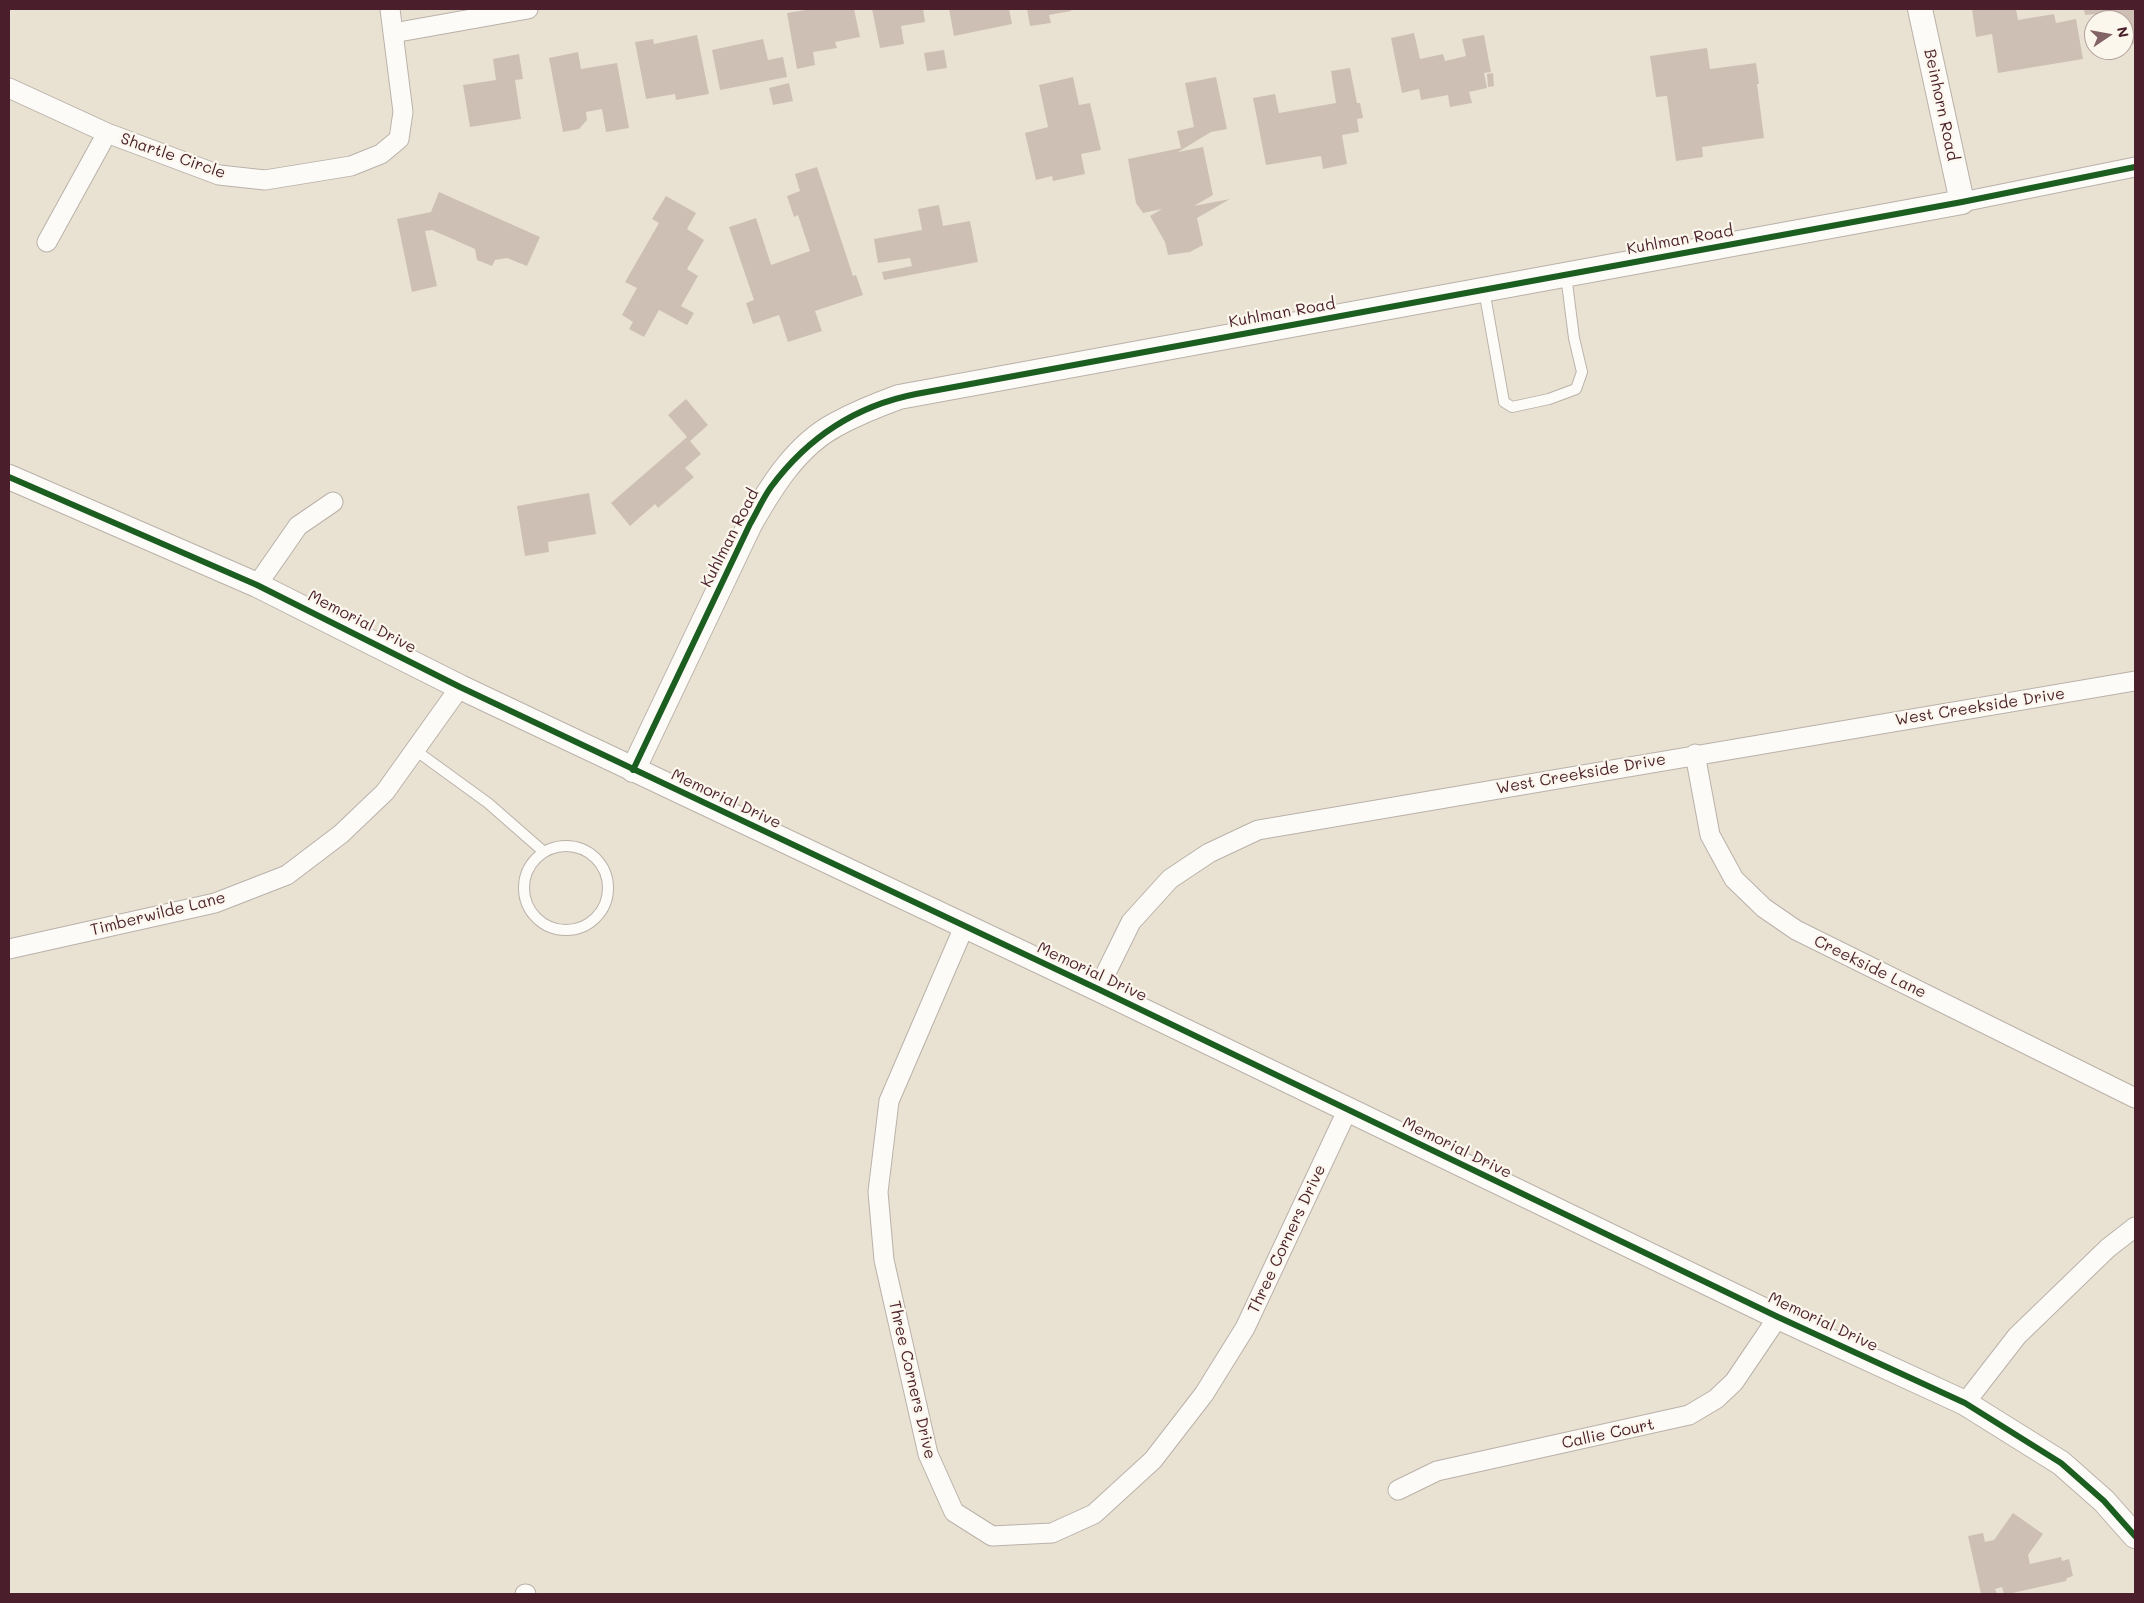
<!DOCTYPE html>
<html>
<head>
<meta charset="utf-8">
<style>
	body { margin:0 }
	#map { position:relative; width:2144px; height:1603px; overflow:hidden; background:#e9e2d3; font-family:Mali,sans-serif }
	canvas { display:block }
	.frame { position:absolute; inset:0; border:10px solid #4a1f2b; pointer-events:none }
	.north { position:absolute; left:2084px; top:10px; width:50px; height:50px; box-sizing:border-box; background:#fbf7ec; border:1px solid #b4a19f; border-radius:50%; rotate:78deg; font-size:14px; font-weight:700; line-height:20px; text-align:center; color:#4a1f2b }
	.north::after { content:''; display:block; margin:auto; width:18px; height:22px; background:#826366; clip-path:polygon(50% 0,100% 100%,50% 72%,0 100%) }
</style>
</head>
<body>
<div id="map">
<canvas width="2144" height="1603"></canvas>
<div class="frame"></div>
<div class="north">N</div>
</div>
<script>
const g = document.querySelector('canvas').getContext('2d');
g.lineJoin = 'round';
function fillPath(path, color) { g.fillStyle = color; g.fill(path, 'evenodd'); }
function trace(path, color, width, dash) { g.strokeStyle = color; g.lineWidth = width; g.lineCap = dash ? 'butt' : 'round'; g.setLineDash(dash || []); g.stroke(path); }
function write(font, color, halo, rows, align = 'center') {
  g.font = font + ' Mali,sans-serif'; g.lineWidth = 4.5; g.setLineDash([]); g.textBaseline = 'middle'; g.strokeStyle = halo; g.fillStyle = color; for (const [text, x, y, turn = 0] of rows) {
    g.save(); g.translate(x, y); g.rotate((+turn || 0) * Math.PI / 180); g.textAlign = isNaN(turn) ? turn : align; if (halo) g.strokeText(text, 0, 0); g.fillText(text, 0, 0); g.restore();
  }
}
const building = new Path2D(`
	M812,9h42l6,28 -25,5 2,6 -24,4 2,13 -18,4 -10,-56z
	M872,9h51l2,13 -24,4 3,18 -24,4z
	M949,9h60l3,15 -58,12z
	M1027,9h44v2l-22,4 2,8 -21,3z
	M1972,9h44l2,11 36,-6 2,9 20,-4 7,40 -85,14 -6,-39 -16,3z
	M2084,9h51v34l-5,2 -6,-14v-11h-24l-3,-6 -12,1z
	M1414,33l6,26 23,-5 2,7 21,-5 -4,-17 22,-4 7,37 -7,1 3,15 -18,4 3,11 -22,4 -2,-12 -27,5 -2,-11 -17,4 -11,-55z
	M697,35l12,59 -33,6 -1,-6 -29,5 -11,-57 18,-3 1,5z
	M763,39l5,21 15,-3 4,20 -67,13 -8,-40z
	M1707,48l3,21 46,-6 3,21h-2l7,54 -62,9 1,10 -27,4 -9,-65 -11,1 -6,-41z
	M944,50l3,18 -20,3 -3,-18z
	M578,52l3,17 36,-6 12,65 -23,4 -4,-23 -16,3 1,8 -8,9 -16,3 -14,-74z
	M519,54l4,25 -8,1 6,39 -51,8 -7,-42 33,-5 -3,-21z
	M1350,68l7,35h3l3,15 -6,1 2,13 -17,3 5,29 -24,5 -2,-13 -55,9 -13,-67 22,-4 4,19 57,-10 -5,-32z
	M1493,73l1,13 -6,1 -1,-13z
	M1073,77l6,28 11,-2 11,47 -20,4 4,20 -32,7 -1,-5 -16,4 -11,-47 23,-6 -9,-42z
	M1216,77l11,52 -16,3 -33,20 25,-5 10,48 -19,11 36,-7 -33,19 6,27 -13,7 -22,3 -3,-13 -15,-26 12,-7 -19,4 -7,-10 -8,-44 53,-11 -4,-17 17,-4 -9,-44z
	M789,83l4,18 -20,4 -4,-17z
	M817,167l36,109 3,-1 7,20 -48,16 7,20 -34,11 -9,-27 -26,9 -7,-21 8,-3 -25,-73 27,-9 15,47 39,-14 -12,-36 -4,2 -7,-21 13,-5 -5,-17z
	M439,192l101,45 -13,29 -20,-8 -12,2 -3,6 -15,-6 -2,-11 -43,-19 -7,1 12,55 -25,6 -15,-73 34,-7z
	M666,196l30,17 -9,16 17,11 -17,29 11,7 -17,30 13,7 -7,12 -28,-15 -15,27 -15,-8 4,-7 -11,-7 15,-27 -12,-6 34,-59 -7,-4z
	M939,205l4,21 27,-5 8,41 -94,18 -2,-8 30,-6 -2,-8 -32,5 -4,-24 48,-9 -4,-21z
	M686,399l22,26 -18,16 11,13 -16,14 9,9 -36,31 -3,-4 -25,22 -19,-23 76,-66 -19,-22z
	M589,493l7,41 -48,8 1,10 -24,4 -8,-50z
	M2013,1513l30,21 -15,21 2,9 31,-7 1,4 7,-2 4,17 -6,2 -1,3 -58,13h-4l-2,-7 -7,2 2,5h-16l-13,-58 15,-3 2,9 9,-2z`);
const service = new Path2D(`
	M1484,290l20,112 8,5 37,-8 27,-10 6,-17 -8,-34 -8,-63
	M415,750l73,53 56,49
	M524 888a42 42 0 1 1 84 0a42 42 0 1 1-84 0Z`);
const minor = new Path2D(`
	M393,33l135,-24
	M9,88l98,45 112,42 46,5 86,-14 30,-12 18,-15 4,-27 -13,-103
	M1962,202l173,-35
	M47,242l60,-109
	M257,585l41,-59 35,-24
	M1695,754l15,81 24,44 30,29 32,22 339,168
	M964,927l-75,174 -11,91 6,68 44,194 26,58 38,24 60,-3 42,-19 59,-54 51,-66 41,-66 102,-217
	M9,949l206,-46 72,-28 54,-41 44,-42 75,-105
	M1098,989l33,-67 39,-43 39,-26 49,-23 877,-149
	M1965,1403l52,-67 91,-88 27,-21
	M1398,1490l39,-19 252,-56 27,-16 18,-17 44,-65
	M525,1594h1`);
const tertiary = new Path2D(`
	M9,477l248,108 203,102 638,302 680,328 187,86 96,60 43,38 31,35
	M633,770l117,-246c21,-37 46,-78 85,-99 20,-11 42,-20 64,-28l1063,-195 -42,-193`);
const cycleway = new Path2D(`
	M9,477l248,108 203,102 638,302 680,328 187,86 96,60 43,38 31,35
	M633,770l117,-246c7,-12 13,-26 21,-37 37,-50 84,-81 145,-93l1046,-192 173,-35`);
const streetNames = [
	["Beinhorn Road",1941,105,78],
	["Shartle Circle",173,156,19],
	["Kuhlman Road",1680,240,-10],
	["Kuhlman Road",1282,313,-10],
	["Kuhlman Road",730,538,-63],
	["Memorial Drive",362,622,27],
	["West Creekside Drive",1980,707,-9],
	["West Creekside Drive",1581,774,-10],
	["Memorial Drive",726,799,25],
	["Timberwilde Lane",158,914,-14],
	["Creekside Lane",1870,967,26],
	["Memorial Drive",1092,972,25],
	["Memorial Drive",1457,1148,26],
	["Three Corners Drive",1287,1239,-65],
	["Memorial Drive",1823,1322,25],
	["Three Corners Drive",912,1380,77],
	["Callie Court",1608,1434,-12]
];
fillPath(building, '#cebfb5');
trace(service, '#bab1a9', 12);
trace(minor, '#bab1a9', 21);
trace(tertiary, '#bab1a9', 26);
trace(service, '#fcfbf8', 10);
trace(minor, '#fcfbf8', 19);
trace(tertiary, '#fcfbf8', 24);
trace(cycleway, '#1b5e20', 6);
write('16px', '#4a1f2b', '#fbf7ec', streetNames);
</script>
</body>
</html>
